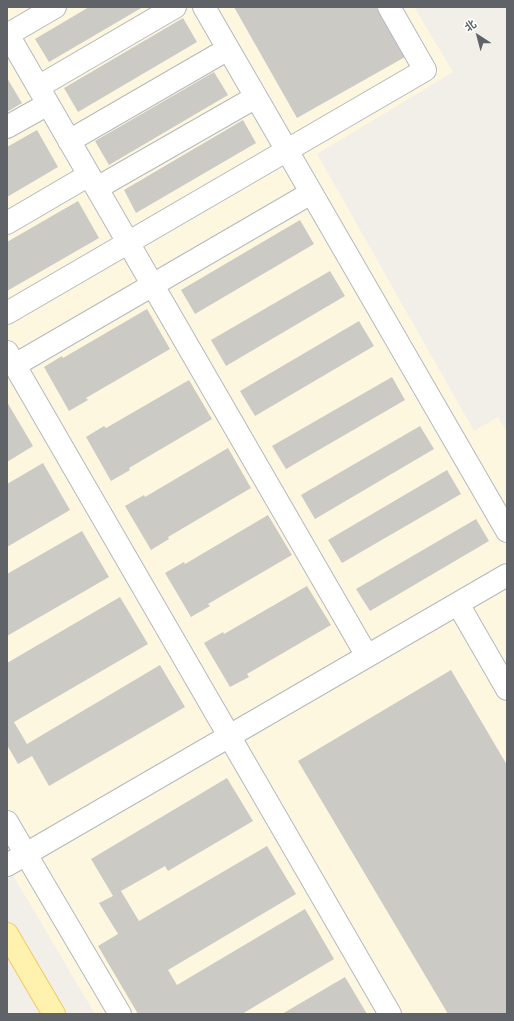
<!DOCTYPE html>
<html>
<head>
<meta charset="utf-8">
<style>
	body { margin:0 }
	#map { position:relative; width:514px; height:1021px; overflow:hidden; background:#f1efe8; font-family:Roboto,"Noto Sans SC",sans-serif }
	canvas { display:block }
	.frame { position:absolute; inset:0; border:8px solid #5f6368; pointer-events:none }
	.north { position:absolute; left:458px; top:16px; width:40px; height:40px; -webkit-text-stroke:3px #fff; paint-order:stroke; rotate:324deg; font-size:11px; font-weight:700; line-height:16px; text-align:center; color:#5f6368 }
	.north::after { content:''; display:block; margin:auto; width:14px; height:18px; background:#5f6368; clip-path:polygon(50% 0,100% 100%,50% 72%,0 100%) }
</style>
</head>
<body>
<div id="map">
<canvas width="514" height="1021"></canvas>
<div class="frame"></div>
<div class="north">北</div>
</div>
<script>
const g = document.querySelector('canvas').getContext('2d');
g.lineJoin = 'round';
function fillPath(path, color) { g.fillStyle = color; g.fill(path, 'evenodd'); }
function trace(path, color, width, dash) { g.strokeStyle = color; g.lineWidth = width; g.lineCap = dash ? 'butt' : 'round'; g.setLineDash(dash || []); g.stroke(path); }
const commercial = new Path2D(`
	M7,7h407l39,65 -136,82 157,277 24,-14 9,16v581h-412l-88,-149z`);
const building = new Path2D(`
	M89,7h54l-94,55 -14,-23z
	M234,7h142l29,50 -108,61z
	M183,18l14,24 -119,70 -14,-24z
	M214,72l14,23 -119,70 -14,-24z
	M7,78l15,25 -15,9z
	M243,120l13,23 -120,70 -12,-23z
	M37,130l21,37 -51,30v-50z
	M78,201l21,37 -92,53v-49z
	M300,220l14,24 -119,70 -14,-24z
	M330,271l15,25 -119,70 -15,-26z
	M147,309l23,40 -84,49 2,2 -19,11 -25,-44 18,-11 1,2z
	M359,321l15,25 -119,70 -15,-25z
	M392,377l13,23 -119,69 -14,-23z
	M189,380l23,39 -83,49 1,2 -19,11 -25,-44 18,-11 2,2z
	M7,402l26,44 -26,16z
	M420,426l14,23 -119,70 -14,-24z
	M228,448l23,40 -83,49 1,2 -18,11 -26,-44 19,-11 1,2z
	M43,463l27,47 -63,37v-63z
	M447,470l14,24 -119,69 -14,-23z
	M268,515l24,40 -84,49 2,2 -19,11 -26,-44 19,-11 1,2z
	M476,519l13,22 -119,70 -14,-22z
	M82,531l27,46 -102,59v-62z
	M307,586l24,39 -84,49 2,3 -19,10 -26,-44 19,-11 1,2z
	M120,597l28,47 -134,78 13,22 133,-79 25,42 -136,79 -17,-30 -14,8 -11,-19v-82z
	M451,670l56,95v249h-59l-150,-253z
	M227,778l26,43 -85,50 -3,-5 -44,25 18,30 128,-75 29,48 -128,76 9,15 128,-76 29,50 -92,55h-104l-40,-68 20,-12 -19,-31 14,-7 -22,-37z
	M345,977l22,37h-85z`);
const minor = new Path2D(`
	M204,7l303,524
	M7,33l360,623
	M7,35l48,-28
	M38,87l137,-80
	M7,127l41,-23
	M69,141l159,-92
	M97,188l159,-91
	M7,223l82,-48
	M7,313l418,-243 -36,-63
	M7,352l383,662
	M15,365l296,-172
	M458,604l49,85
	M7,822l113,192
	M7,865l500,-290`);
const major = new Path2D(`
	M7,934l47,80`);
fillPath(commercial, '#fef7e0');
fillPath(building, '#cccac5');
trace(minor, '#b5b8bc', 24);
trace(major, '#f2c960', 24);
trace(minor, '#fff', 22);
trace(major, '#fff2af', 22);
</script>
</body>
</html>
